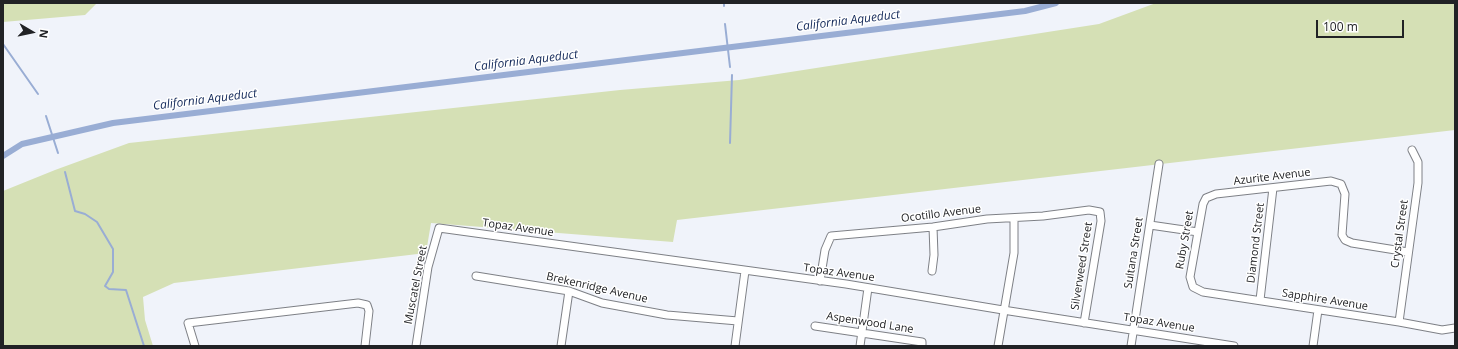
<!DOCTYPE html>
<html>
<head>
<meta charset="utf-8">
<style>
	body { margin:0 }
	#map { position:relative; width:1458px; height:349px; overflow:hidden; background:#f0f3fa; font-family:"Open Sans",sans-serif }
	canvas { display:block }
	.frame { position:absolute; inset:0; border:4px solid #212225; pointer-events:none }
	.north { position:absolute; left:12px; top:12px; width:40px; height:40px; -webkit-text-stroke:3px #fff; paint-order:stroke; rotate:99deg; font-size:11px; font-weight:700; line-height:16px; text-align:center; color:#212225 }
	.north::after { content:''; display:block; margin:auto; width:14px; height:18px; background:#212225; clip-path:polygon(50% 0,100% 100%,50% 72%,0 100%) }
	.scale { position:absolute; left:1316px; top:20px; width:88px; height:18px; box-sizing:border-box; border:2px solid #212225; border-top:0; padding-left:5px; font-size:12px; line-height:14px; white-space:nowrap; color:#212225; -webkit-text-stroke:3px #fff; paint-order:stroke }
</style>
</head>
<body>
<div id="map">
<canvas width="1458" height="349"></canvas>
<div class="frame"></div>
<div class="north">N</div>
<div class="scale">100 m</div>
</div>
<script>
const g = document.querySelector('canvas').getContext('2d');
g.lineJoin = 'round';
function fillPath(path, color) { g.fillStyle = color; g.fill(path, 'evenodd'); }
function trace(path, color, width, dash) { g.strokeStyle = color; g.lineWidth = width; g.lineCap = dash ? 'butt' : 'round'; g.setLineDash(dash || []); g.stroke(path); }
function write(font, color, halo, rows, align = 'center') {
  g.font = font + ' "Open Sans",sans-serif'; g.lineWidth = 3; g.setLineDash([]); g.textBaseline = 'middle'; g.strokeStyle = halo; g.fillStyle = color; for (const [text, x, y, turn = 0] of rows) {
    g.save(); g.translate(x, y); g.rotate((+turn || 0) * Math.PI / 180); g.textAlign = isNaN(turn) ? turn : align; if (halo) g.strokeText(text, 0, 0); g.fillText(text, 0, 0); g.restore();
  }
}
const green = new Path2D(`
	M3,3h94l-12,12 -82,7z
	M1156,3h299v127l-778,90 -4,22 -242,-19 -5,30 -252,30 -31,14 2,23 8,26h-150v-155l52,-21 74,-27 491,-53 119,-10 360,-56z`);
const stream = new Path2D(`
	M724,3v3
	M725,24l5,43
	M3,44l35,50
	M46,116l12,37
	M730,143l2,-68
	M65,172l10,39 10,3 12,8 16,27v23l-8,14 4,3 17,1 18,56`);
const canal = new Path2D(`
	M3,156l19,-12 91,-21 912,-112 31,-8`);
const minor = new Path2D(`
	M1150,225l48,7
	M1408,252l-56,-9 -7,-3 -3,-5 3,-41 -4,-10 -10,-3 -115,13 -10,4 -3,6 -13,73 3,10 10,5 196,30 43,8 13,-2
	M932,271l2,-16 -1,-28
	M476,276l93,15 33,12 65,12 71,6
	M820,281l5,-31 6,-14 102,-9 54,-8 56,-3 46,-6 11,2 1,9 -17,102
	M1260,300l13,-112
	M1399,322l19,-139v-21l-6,-12
	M815,326l107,16v4
	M195,346l-7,-23 170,-20 9,2 2,6 -4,35
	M416,346l12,-79 11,-39 407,56 157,26 231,36
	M561,346l8,-55
	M735,346l10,-75
	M860,346l8,-58
	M998,346l16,-93v-35
	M1131,346l28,-182
	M1313,346l5,-36`);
const streetNames = [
	["Azurite Avenue",1272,177,-7],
	["Ocotillo Avenue",941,214,-7],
	["Topaz Avenue",518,228,8],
	["Crystal Street",1400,234,-82],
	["Ruby Street",1185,240,-80],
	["Diamond Street",1256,243,-83],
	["Sultana Street",1134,253,-81],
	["Silverweed Street",1082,266,-81],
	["Topaz Avenue",839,273,8],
	["Muscatel Street",416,285,-79],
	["Brekenridge Avenue",597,288,13],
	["Sapphire Avenue",1325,300,9],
	["Aspenwood Lane",870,323,9],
	["Topaz Avenue",1159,323,9]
];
const waterNames = [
	["California Aqueduct",848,21,-7],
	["California Aqueduct",526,61,-7],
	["California Aqueduct",205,100,-7]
];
fillPath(green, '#d5e0b5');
trace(stream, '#99add4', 2);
trace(canal, '#99add4', 6);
trace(minor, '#7e8086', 9);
trace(minor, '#fff', 7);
write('11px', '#212225', '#fff', streetNames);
write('italic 12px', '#142a5a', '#fff', waterNames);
</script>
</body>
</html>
